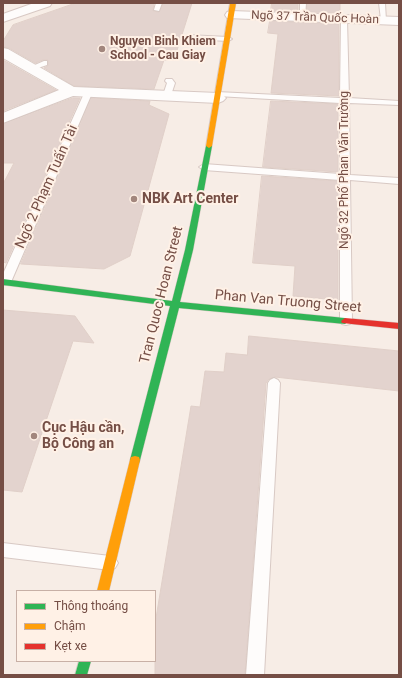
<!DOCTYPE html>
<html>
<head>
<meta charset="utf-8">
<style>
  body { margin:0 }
  #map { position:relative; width:402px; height:678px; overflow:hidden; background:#f7ede6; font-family:Roboto,sans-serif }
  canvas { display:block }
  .frame { position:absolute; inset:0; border:4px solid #754e45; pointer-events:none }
  .legend { position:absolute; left:16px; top:590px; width:140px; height:72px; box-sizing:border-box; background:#fff1e6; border:1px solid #c8b0a6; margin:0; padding:5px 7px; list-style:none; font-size:12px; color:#754e45 }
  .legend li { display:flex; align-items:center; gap:8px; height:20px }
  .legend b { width:20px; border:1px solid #c8b0a6 }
</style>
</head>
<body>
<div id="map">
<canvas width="402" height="678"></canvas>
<div class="frame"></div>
<ul class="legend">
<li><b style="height:5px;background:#30b455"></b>Thông thoáng</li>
<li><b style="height:5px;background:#ff9f0a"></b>Chậm</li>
<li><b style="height:5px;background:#e5322d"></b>Kẹt xe</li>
</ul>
</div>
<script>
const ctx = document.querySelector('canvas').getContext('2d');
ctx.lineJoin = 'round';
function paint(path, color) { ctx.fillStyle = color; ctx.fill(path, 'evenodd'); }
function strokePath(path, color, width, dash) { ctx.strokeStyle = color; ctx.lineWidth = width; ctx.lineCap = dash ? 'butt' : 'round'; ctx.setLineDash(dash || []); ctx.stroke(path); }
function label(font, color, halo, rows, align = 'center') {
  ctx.font = font + ' Roboto,sans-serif'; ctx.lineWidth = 4; ctx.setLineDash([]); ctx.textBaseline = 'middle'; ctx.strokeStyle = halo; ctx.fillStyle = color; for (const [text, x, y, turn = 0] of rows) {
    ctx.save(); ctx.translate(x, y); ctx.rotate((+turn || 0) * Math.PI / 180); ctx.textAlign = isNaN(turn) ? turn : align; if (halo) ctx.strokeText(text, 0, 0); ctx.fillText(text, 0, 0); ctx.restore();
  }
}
const building = new Path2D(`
  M 76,3 L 154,3 L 153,11 L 159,12 L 163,3 L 192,3 L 174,60 L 164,60 L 154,89 L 74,86 L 44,68 L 48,66 L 48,60 L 43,60 L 35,63 L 9,48 L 3,47 L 3,41 L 13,25 Z
  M 272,3 L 298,3 L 298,12 L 271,11 Z
  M 307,3 L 340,3 L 340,13 L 307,12 Z
  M 270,21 L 339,24 L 339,96 L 271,93 L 278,34 L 268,33 Z
  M 3,60 L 56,90 L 3,111 Z
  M 73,98 L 80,98 L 6,263 L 3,262 L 3,184 L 14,163 L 3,163 L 3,124 Z
  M 91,98 L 150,101 L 149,105 L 169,114 L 130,256 L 104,269 L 21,264 Z
  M 271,101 L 338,104 L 338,172 L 263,167 Z
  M 262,176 L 338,181 L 338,300 L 293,296 L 295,266 L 253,263 Z
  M 3,310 L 75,316 L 94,343 L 73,341 L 22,492 L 3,490 Z
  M 249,336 L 399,351 L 399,391 L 275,377 L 269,379 L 266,383 L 245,675 L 155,675 L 155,624 L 191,406 L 200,407 L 205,371 L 224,372 L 226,353 L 247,355 Z`);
const lane = new Path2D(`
  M 156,3 L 162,3 L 159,11 L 154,10 Z
  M 300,3 L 306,3 L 305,18 L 300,17 Z
  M 379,3 L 385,3 L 386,21 L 381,20 Z
  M 344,17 L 347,19 L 349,98 L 399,101 L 399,105 L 349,103 L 350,175 L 399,178 L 399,184 L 350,180 L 352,321 L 350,324 L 346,325 L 342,324 L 340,321 L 340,180 L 204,170 L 199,167 L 204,164 L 340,174 L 340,103 L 217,96 L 213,94 L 217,92 L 340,98 L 341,19 Z
  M 187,35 L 228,37 L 232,39 L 228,41 L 190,39 L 187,39 Z
  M 44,61 L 47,61 L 47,65 L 32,70 L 28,68 Z
  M 166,79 L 172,79 L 175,83 L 171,95 L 167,97 L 163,95 L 167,83 L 165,81 Z
  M 86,89 L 89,89 L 93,91 L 11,282 L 9,285 L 3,285 L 3,274 Z
  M 274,378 L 278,380 L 280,383 L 264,675 L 246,675 L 268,383 L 270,380 Z
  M 3,543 L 110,556 L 115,558 L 118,563 L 115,568 L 110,570 L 3,557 Z`);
const street = new Path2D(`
  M 34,3 L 52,3 L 50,6 L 3,22 L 3,14 Z
  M 231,11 L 399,17 L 399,25 L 227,18 L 225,15 L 227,12 Z
  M 3,48 L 8,49 L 74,87 L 218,93 L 223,95 L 226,98 L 223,101 L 218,103 L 73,96 L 3,123 L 3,113 L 59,90 L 3,58 Z`);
const fast = new Path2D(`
  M 209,144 L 212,146 L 193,250 L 180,302 L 345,318 L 349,321 L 345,324 L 179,308 L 140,460 L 139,463 L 135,464 L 131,463 L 130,460 L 170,306 L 3,285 L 3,279 L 172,301 L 185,250 L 206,146 Z
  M 79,661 L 91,661 L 87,675 L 75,675 Z`);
const slow = new Path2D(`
  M 230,3 L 236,3 L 212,146 L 209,148 L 206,146 Z
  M 135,456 L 139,457 L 140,460 L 109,591 L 97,591 L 130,460 L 131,457 Z`);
const jam = new Path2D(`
  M 345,318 L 399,323 L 399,329 L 342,323 L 341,321 Z`);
const markers = [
  [102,49,4,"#a2867d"],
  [134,199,4,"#a2867d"],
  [34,436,4,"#a2867d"]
];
const farStreetnames = [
  ["Ngõ 37 Trần Quốc Hoàn",315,18,2],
  ["Ngõ 32 Phố Phan Văn Trường",345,170,-90]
];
const farPoinames = [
  ["Nguyen Binh Khiem",110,42],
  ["School - Cau Giay",110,56]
];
const streetNames = [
  ["Ngõ 2 Phạm Tuấn Tài",47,187,-66],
  ["Tran Quoc Hoan Street",162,295,-76],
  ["Phan Van Truong Street",288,302,5]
];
const poiNames = [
  ["NBK Art Center",142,199],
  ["Cục Hậu cần,",42,428],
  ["Bộ Công an",42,444]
];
paint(building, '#e3d3ce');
strokePath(building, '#e0cfc8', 1);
strokePath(lane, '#d8c9c4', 2);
strokePath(street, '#d8c9c4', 2);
strokePath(fast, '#d7c8c2', 1);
strokePath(slow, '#d7c8c2', 1);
strokePath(jam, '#d7c8c2', 1);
paint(lane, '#fefcfb');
paint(street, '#fefcfb');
paint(fast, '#30b455');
paint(slow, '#ff9f0a');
paint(jam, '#e5322d');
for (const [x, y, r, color] of markers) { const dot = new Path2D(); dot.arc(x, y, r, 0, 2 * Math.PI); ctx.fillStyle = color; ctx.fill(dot); strokePath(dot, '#fff1e6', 1.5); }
label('12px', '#754e45', '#fff1e6', farStreetnames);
label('bold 12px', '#754e45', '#fff1e6', farPoinames, 'left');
label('14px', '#754e45', '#fff1e6', streetNames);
label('bold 14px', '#754e45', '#fff1e6', poiNames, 'left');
</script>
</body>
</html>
